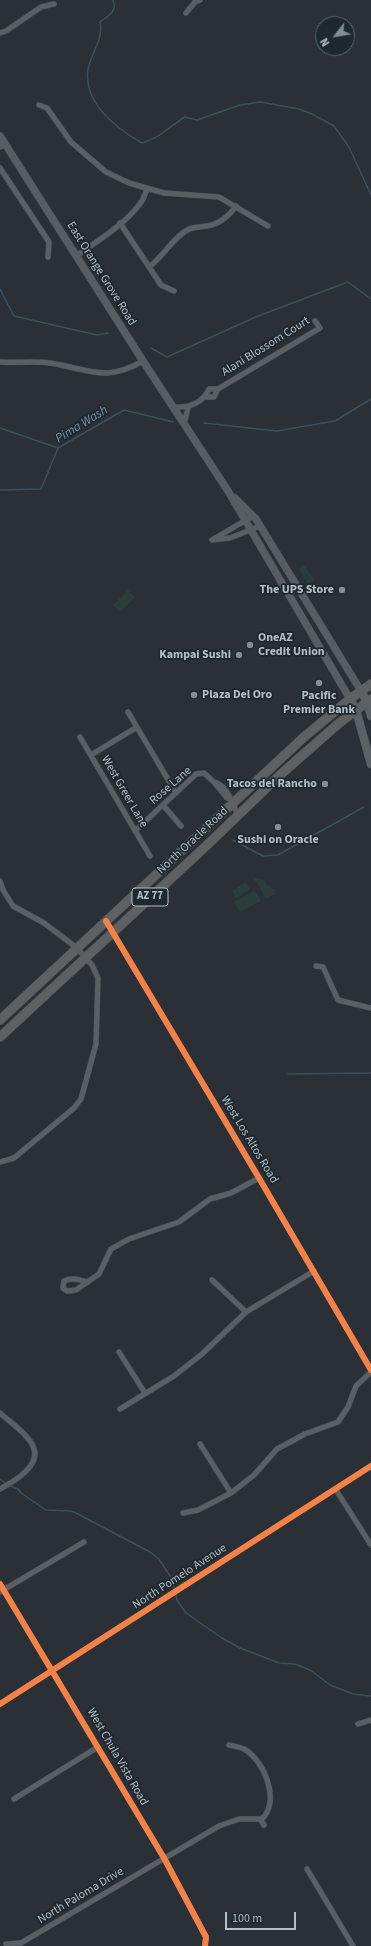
<!DOCTYPE html>
<html>
<head>
<meta charset="utf-8">
<style>
  body { margin:0 }
  #map { position:relative; width:371px; height:1946px; overflow:hidden; background:#2a3036; font-family:"Source Sans 3",sans-serif }
  canvas { display:block }
  .north { position:absolute; left:315px; top:16px; width:40px; height:40px; box-sizing:border-box; background:#1e282f; border:1px solid #5a646b; border-radius:50%; rotate:239deg; font-size:11px; font-weight:700; line-height:16px; text-align:center; color:#b5bec6 }
  .north::after { content:''; display:block; margin:auto; width:14px; height:18px; background:#848c94; clip-path:polygon(50% 0,100% 100%,50% 72%,0 100%) }
  .scale { position:absolute; left:225px; top:1912px; width:71px; height:18px; box-sizing:border-box; border:2px solid #b5bec6; border-top:0; padding-left:5px; font-size:12px; line-height:14px; white-space:nowrap; color:#b5bec6; -webkit-text-stroke:3px #1e282f; paint-order:stroke }
</style>
</head>
<body>
<div id="map">
<canvas width="371" height="1946"></canvas>
<div class="north">N</div>
<div class="scale">100 m</div>
</div>
<script>
const ctx = document.querySelector('canvas').getContext('2d');
ctx.lineJoin = 'round';
function paint(path, color) { ctx.fillStyle = color; ctx.fill(path, 'evenodd'); }
function strokePath(path, color, width, dash) { ctx.strokeStyle = color; ctx.lineWidth = width; ctx.lineCap = dash ? 'butt' : 'round'; ctx.setLineDash(dash || []); ctx.stroke(path); }
function label(font, color, halo, rows, align = 'center') {
  ctx.font = font + ' "Source Sans 3",sans-serif'; ctx.lineWidth = 3.5; ctx.setLineDash([]); ctx.textBaseline = 'middle'; ctx.strokeStyle = halo; ctx.fillStyle = color; for (const [text, x, y, turn = 0] of rows) {
    ctx.save(); ctx.translate(x, y); ctx.rotate((+turn || 0) * Math.PI / 180); ctx.textAlign = isNaN(turn) ? turn : align; if (halo) ctx.strokeText(text, 0, 0); ctx.fillText(text, 0, 0); ctx.restore();
  }
}
const green = new Path2D(`
  M 305,566 L 314,580 L 308,584 L 299,569 Z
  M 128,590 L 135,598 L 120,612 L 113,605 Z
  M 253,878 L 263,879 L 266,884 L 275,890 L 275,894 L 265,899 L 261,889 Z
  M 246,882 L 250,889 L 236,898 L 232,891 Z
  M 255,890 L 261,901 L 240,912 L 234,902 Z`);
const stream = new Path2D(`
  M 113,0 C 118,11 108,16 100,22 C 104,39 91,53 88,69 C 83,103 116,128 142,143 C 160,138 169,127 185,117 L 197,120 L 240,105 L 260,102 L 299,109 L 312,114 L 334,126 L 349,147 L 371,195
  M 0,289 L 14,316 L 97,335 L 108,333
  M 151,348 L 167,357 L 258,316 L 348,282 L 371,299
  M 204,423 L 277,431 L 335,421 L 371,399
  M 0,428 L 58,448
  M 0,490 L 41,489 L 58,448 L 124,410 L 173,422
  M 233,840 L 263,856 L 278,855 L 364,807
  M 288,1074 L 371,1073
  M 0,1479 L 7,1484
  M 10,1486 L 18,1489 L 21,1493 L 46,1510 L 70,1511 L 76,1513 L 150,1552 L 159,1559 L 172,1579 L 177,1600 L 186,1613 L 222,1638 L 240,1648 L 279,1663 L 295,1664 L 310,1670 L 330,1685 L 353,1694 L 371,1696`);
const minor = new Path2D(`
  M 186,13 L 195,2 L 200,0
  M 0,33 L 6,31 L 41,7 L 54,4
  M 39,105 L 47,108 L 71,142 L 106,172 L 129,183 L 164,193 L 219,197 L 268,226
  M 0,147 L 5,144
  M 0,168 L 49,242 L 48,257
  M 120,223 L 161,285 L 174,291
  M 76,256 C 97,241 123,226 139,205 C 143,201 145,194 147,189
  M 149,267 C 164,256 172,238 189,229 C 194,227 201,227 207,226 C 220,224 229,216 236,206
  M 0,362 C 17,363 33,361 50,363 C 89,369 105,383 143,361
  M 205,397 L 214,397 L 218,389 L 320,328 L 315,321
  M 173,407 C 188,408 202,404 209,389 L 218,389
  M 184,424 L 188,408
  M 253,516 L 212,540 L 230,538 L 260,526
  M 128,712 L 176,793
  M 80,737 L 150,856
  M 91,755 L 137,727
  M 229,798 L 227,798 L 214,782 C 228,786 232,803 238,815
  M 163,805 L 181,826
  M 135,831 L 196,774 L 204,773 L 214,782
  M 0,881 L 3,890 L 13,906 L 44,923 L 77,948 L 92,965 L 98,978 L 96,1044 L 81,1099 L 74,1108 L 14,1158 L 0,1162
  M 106,921 L 259,1178 L 371,1370
  M 316,966 L 323,967 L 338,1000 L 371,1008
  M 212,1280 L 246,1312
  M 88,1282 C 79,1280 72,1277 64,1281 L 63,1288 L 67,1291 L 76,1290 L 99,1274 L 111,1249 L 129,1239 L 179,1222 L 210,1199 L 231,1193 L 259,1178
  M 119,1352 L 145,1393
  M 120,1409 L 174,1376 L 202,1354 L 246,1312 L 314,1271
  M 0,1413 C 10,1422 25,1432 32,1444 C 44,1464 15,1481 0,1489
  M 200,1444 L 231,1493
  M 336,1490 L 371,1545
  M 183,1513 L 198,1510 L 231,1493 L 254,1475 L 277,1449 L 305,1434 L 338,1422 L 348,1407 L 356,1386 L 371,1372
  M 0,1584 L 164,1858 L 206,1937 L 205,1946
  M 0,1592 L 84,1542
  M 0,1704 L 371,1466
  M 358,1724 L 371,1720
  M 14,1799 L 98,1747
  M 260,1819 L 264,1825
  M 307,1869 L 353,1946
  M 6,1944 L 21,1943 L 219,1826 L 239,1819 L 262,1819 C 281,1801 264,1760 244,1749 C 240,1747 234,1746 229,1745`);
const secondary = new Path2D(`
  M 0,136 L 143,361 L 228,491 L 350,699
  M 235,498 L 256,519 L 361,691`);
const primary = new Path2D(`
  M 361,691 L 367,702 L 371,716
  M 350,699 L 356,710 L 371,764`);
const trunk = new Path2D(`
  M 0,1020 L 304,737 L 350,699 L 371,684
  M 0,1037 L 205,847 L 280,775 L 338,724 L 371,699`);
const cycleway = new Path2D(`
  M 106,921 L 259,1178 L 371,1370
  M 0,1584 L 164,1858 L 206,1937 L 205,1946
  M 0,1704 L 371,1466`);
const markers = [
  [342,590,4,"#848c94"],
  [250,645,4,"#848c94"],
  [239,655,4,"#848c94"],
  [319,683,4,"#848c94"],
  [194,695,4,"#848c94"],
  [325,784,4,"#848c94"],
  [278,827,4,"#848c94"]
];
const shields = [
  [150,897,36]
];
const shieldNames = [
  ["AZ 77",150,897]
];
const streetNames = [
  ["East Orange Grove Road",101,274,58],
  ["Alani Blossom Court",266,347,-32],
  ["Rose Lane",171,786,-41],
  ["West Greer Lane",124,792,60],
  ["North Oracle Road",193,841,-43],
  ["West Los Altos Road",249,1140,59],
  ["North Pomelo Avenue",180,1577,-33],
  ["West Chula Vista Road",117,1757,60],
  ["North Paloma Drive",81,1896,-31]
];
const poiNames = [
  ["The UPS Store",334,590],
  ["OneAZ",258,638,"left"],
  ["Credit Union",258,652,"left"],
  ["Kampai Sushi",231,655],
  ["Plaza Del Oro",202,695,"left"],
  ["Pacific",319,696,"center"],
  ["Premier Bank",319,710,"center"],
  ["Tacos del Rancho",317,784],
  ["Sushi on Oracle",278,840,"center"]
];
const waterNames = [
  ["Pima Wash",82,425,-32]
];
paint(green, '#2b3d3b');
strokePath(stream, '#3b4f5d', 1.5);
strokePath(minor, '#484c50', 6);
strokePath(secondary, '#484c50', 8);
strokePath(primary, '#484d52', 9);
strokePath(trunk, '#474c51', 10);
strokePath(minor, '#5a5f63', 5);
strokePath(secondary, '#585d62', 7);
strokePath(primary, '#5c6165', 8);
strokePath(trunk, '#5e6164', 9);
strokePath(cycleway, '#f48246', 6);
for (const [x, y, r, color] of markers) { const dot = new Path2D(); dot.arc(x, y, r, 0, 2 * Math.PI); ctx.fillStyle = color; ctx.fill(dot); strokePath(dot, '#1e282f', 1.5); }
for (const [x, y, w] of shields) { const box = new Path2D(); box.roundRect(x - w / 2, y - 9, w, 18, 3); ctx.fillStyle = '#1e282f'; ctx.fill(box); strokePath(box, '#b5bec6', 1); }
label('bold 11px', '#b5bec6', null, shieldNames);
label('12px', '#b5bec6', '#1e282f', streetNames);
label('bold 12px', '#b5bec6', '#1e282f', poiNames, 'right');
label('italic 13px', '#7994a6', '#1e282f', waterNames);
</script>
</body>
</html>
